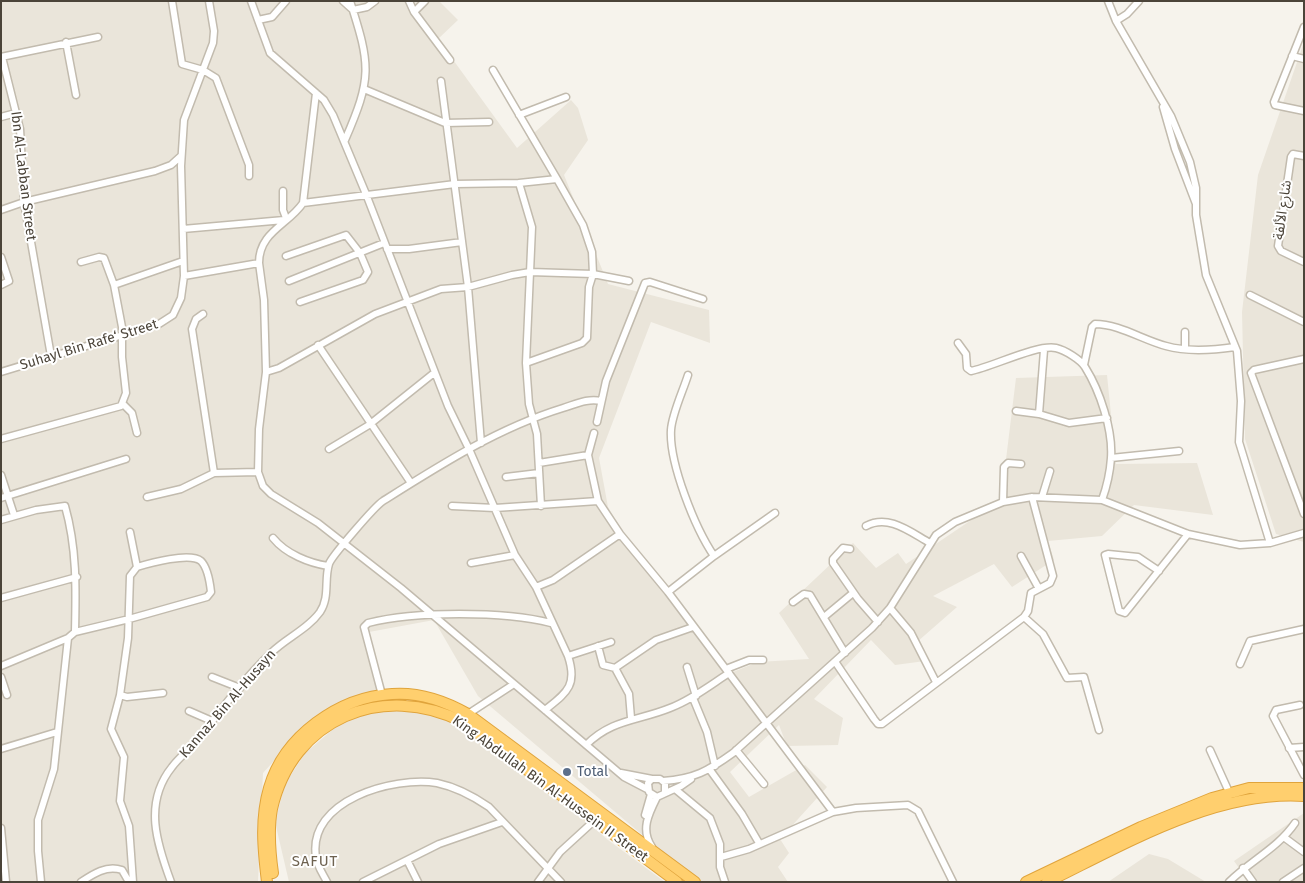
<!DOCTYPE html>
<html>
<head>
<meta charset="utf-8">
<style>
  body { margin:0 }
  #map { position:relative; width:1305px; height:883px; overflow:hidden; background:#f6f3ec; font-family:"Fira Sans",sans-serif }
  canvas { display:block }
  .frame { position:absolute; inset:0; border:2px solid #4b4439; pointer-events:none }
</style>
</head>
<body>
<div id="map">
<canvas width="1305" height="883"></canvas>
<div class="frame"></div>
</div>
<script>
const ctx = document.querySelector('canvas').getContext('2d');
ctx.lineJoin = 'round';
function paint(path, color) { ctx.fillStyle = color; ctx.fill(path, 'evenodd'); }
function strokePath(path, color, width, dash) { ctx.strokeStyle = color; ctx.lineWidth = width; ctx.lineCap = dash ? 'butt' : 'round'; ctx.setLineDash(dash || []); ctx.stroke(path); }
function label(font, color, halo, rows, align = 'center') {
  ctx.font = font + ' "Fira Sans","Noto Sans Arabic",sans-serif'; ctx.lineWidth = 4; ctx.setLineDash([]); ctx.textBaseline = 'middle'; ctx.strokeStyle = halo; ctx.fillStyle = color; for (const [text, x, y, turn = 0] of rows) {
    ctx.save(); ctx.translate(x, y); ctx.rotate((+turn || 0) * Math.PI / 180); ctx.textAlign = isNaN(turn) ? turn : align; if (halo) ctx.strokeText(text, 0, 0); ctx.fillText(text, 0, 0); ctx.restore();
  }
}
const residential = new Path2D(`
  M 1,1 L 439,1 L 458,20 L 438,39 L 517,148 L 571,100 L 578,108 L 588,140 L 564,175 L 608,284 L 709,310 L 710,343 L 651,322 L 599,458 L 608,507 L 634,551 L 733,672 L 758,662 L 809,659 L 779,613 L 853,543 L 876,568 L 898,553 L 906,564 L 1001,500 L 1016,378 L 1107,375 L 1116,464 L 1197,463 L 1213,515 L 1134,505 L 1102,536 L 1048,541 L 1054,560 L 1012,587 L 994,564 L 933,596 L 957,607 L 917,642 L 925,661 L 895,665 L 871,640 L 814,699 L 843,718 L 838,745 L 787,746 L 779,725 L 730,772 L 749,797 L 805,765 L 827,787 L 780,839 L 789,853 L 778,867 L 788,882 L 698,882 L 478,696 L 434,620 L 369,632 L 389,706 L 309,722 L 263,773 L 258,882 L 1,882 Z
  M 1304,42 L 1304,542 L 1276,534 L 1245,439 L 1242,312 L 1258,175 Z
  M 400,707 L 457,722 L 526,769 L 608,840 L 665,882 L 289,882 L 275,822 L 285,784 L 305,753 L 350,715 Z
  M 1304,813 L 1304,882 L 1249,882 L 1234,861 Z
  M 1149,854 L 1168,859 L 1206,882 L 1108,882 Z`);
const minor = new Path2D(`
  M 172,1 L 182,64 L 203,70 L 216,78 L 249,165 L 249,176
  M 251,1 L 270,53 L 324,100 L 333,115 L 366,194 L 448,406 L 469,449 L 515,555 L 536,587 L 568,656 C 578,686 566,693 545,710
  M 343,1 L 353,10 L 367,7 L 375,1
  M 409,1 L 414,12 L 450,60
  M 1108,1 L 1116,21 L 1171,116 L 1190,162 L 1196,188 L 1196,215 L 1206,275 L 1237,351 L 1241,401 L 1239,442 L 1270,543
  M 414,12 L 425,1
  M 258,20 L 272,17 L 286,1
  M 1116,21 L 1127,14 L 1139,1
  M 1304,27 L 1274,102 L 1275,105 L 1304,111
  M 66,42 L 76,95
  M 1292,56 L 1304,59
  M 1,57 L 98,37
  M 2,57 L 20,129 L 24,202 L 51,356
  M 493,70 L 557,179
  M 441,81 L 468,287 L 481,443
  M 364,89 L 445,123 L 489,122
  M 1163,107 L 1175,149 L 1196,204
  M 519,115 L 566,97
  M 1,117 L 16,113
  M 345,140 C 372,78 371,66 350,1
  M 1304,156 L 1293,154 L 1291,157 L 1278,246 L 1281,251 L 1304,262
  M 519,183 L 557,179 L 583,225 L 592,252 L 593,274 L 589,287 L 587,338 L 582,343 L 526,363
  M 283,191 L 283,210 L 286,218
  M 303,203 L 455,184 L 519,183 L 532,227 L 526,363 L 529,404 L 537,434 L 541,506
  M 1,210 L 24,202 L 155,171 L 171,165 L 181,156
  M 183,229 L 284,220
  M 387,249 L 409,249 L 462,242
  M 286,256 L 346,235 L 360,253 L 368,272 L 363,280 L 300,302
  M 1,257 L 9,281 L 1,285
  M 81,262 L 99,257 L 104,258 L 114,285
  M 259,263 L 264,300 L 266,372 L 259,429 L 258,472 L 263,486 L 271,494 L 318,523 L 401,588 L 624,777 L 647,789
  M 184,276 L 259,263 C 259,232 288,225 303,203 L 316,93
  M 289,281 L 384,243
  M 1250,295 L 1304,322
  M 203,314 L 196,319 L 192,329 L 214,473
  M 1185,332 L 1185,348
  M 958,343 L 966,354 L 967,368 L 971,371 C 992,367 1037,344 1056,348 C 1065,350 1081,360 1085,367 C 1100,391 1113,430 1111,458 C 1110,473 1107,486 1102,500
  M 318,345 L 411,483
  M 1304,359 L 1254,370 L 1251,373 L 1304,514
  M 1084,365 L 1092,327 L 1095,324 C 1119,324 1143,340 1166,346 C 1187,352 1214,350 1235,347
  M 1,372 L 159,324 L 173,315 L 181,298 L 184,276 L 181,166 L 184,120 L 213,43 L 214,31 L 209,1
  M 266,372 L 279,368 L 375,314 L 441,289 L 468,287 L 512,275 L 530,272 L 593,274 L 629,281
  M 688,375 C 683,391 672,414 671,430 C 669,463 695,528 714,556
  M 123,404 L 132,413 L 137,433
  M 1016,411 L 1039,414 L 1069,423 L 1107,418
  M 1039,414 L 1044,350
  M 597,422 L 606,381 L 645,283 L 650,282 L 703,299
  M 594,433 L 588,455 L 598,501 L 620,534 L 668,592 L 833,812
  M 1,439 L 121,406 L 126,393 L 122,357 L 122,327 L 114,285 L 183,261
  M 329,449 L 369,425 L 434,373
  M 1111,458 L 1179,451
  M 539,463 L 588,455
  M 1,475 L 14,515
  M 506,477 L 539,473
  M 147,497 L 181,489 L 214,473 L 258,472
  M 1032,497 L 1053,576 L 1050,583 L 1031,593 L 1028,611 L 1024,617 L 1043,634 L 1067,678 L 1084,677 L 1099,730
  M 1042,497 L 1050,471
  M 1,498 L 126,459
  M 1003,502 L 1004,467 L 1008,463 L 1021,464
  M 452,506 L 495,508 L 598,501
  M 1,520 L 36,510 L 65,506 C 77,548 76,589 75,632
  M 866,526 C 889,514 910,532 930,543
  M 130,532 L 137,567
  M 273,538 C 286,554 309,563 328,566
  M 850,549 L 843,548 L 833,559 L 833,563 L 858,599 L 878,622
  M 1021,556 L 1038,587
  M 471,563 L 515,555
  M 1159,571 L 1138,557 L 1108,554 L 1105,555 L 1119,611 L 1125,613 L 1188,534
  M 536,587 L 553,580 L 620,534
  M 668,592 L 714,556 L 775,513
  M 1,598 L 77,577
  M 793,602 L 804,594 L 810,595 L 845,653
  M 890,608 L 911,633 L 936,682
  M 824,617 L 853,593
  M 598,646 L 603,665 L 615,668 L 656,640 L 693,627
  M 568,656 L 611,642
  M 836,663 L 874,719 L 878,724 L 882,724 L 1024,617
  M 1240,664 L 1250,641 L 1304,629
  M 1,666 L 68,638 L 75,632 L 129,619 L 207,597 L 211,592 C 210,583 207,567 201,561 C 190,552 150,563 137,567 L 130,576 L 128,638 L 120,695 L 127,697 L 163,693
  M 687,667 L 696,696
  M 615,668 L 629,694 L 631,718
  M 726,669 L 749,660 L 763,660
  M 1,677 L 7,695
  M 212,677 L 240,688
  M 120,695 L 111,729 L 124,757 L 120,801 L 129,826 L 133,882
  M 382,695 L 364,627 L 368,623 C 415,611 504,611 551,623
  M 693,698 L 707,732 L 715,766
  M 1300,705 L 1276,710 L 1273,716 L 1304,775
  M 189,711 L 212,721
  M 468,714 L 514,684
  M 586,745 C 612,719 638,721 670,708 C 691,700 709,686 729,673
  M 1289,748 L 1304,747
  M 1,749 L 57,732
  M 736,750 L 764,784
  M 1210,750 L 1229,792
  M 710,770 L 742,814 L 759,843
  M 621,773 L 652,779
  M 663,781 C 694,779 708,771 733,753 L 872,628 L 890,608 L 936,535 L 955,522 L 1003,502 L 1032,497 L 1102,500 L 1188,534 L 1240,545 L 1270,543 L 1304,533
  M 675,789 L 710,818 L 720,844 L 720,867 L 725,882
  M 665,791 L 665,783 L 660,779 L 652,779 L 648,783 L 649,792 L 657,797 L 681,786 L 691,779
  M 645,815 L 651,794
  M 1,828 L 6,882
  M 1285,838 L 1304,852
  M 652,847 C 640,830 649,813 657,797
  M 721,857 L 749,849 L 833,812 L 856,808 L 908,805 L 918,811 L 953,882
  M 407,860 L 418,882
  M 1243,868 L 1253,882
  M 41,882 L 38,851 L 38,820 L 54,769 L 68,638
  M 81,882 C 93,874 106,865 122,870 L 129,882
  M 171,882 C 157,844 143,803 172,767 C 180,756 192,748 200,737 C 222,708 245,678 271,653 C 286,638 308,629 320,612 C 330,597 324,580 329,564 C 331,557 375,506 383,501 C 440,465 498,428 563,408 C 576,404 588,398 601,401
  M 327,882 C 323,874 317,866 316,857 C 307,800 394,776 437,783 C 456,787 473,796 489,807 L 561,882
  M 363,882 L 439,844 L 502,822
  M 538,882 L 560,852 L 595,820
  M 1229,882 C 1250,861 1278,848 1295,823
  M 1283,882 L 1304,868`);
const highway = new Path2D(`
  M 273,873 C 270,852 268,830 272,809 C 292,719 383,681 463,722 L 677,882
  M 267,882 C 263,849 260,819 269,788 C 284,736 339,697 392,694 C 418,692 445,701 468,714 L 695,882
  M 1026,882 L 1141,827 L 1212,798 L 1249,788 L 1304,788
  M 1047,882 C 1125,844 1216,790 1304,796`);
const markers = [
  [567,772,5,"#5c6f8a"]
];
const streetNames = [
  ["Ibn Al-Labban Street",23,176,83],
  ["شارع الألفة",1283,210,-82],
  ["Suhayl Bin Rafe‘ Street",89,345,-17],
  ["Kannaz Bin Al-Husayn",228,704,-49],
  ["King Abdullah Bin Al-Hussein II Street",550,789,36]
];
const serviceNames = [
  ["Total",577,772]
];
const neighbourhoodNames = [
  ["SAFUT",315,862]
];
paint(residential, '#eae5da');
strokePath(minor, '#c2bbae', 9);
strokePath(highway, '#e0a43c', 12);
strokePath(minor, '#fff', 6);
strokePath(highway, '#ffcf6e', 10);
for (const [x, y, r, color] of markers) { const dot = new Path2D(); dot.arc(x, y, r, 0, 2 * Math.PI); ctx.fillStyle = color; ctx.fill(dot); strokePath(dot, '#fff', 2); }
label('14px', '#4b4439', '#fff', streetNames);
label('14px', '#4e5e75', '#fff', serviceNames, 'left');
ctx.letterSpacing = '1px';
label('15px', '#6e6250', '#fff', neighbourhoodNames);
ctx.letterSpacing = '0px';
</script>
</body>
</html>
